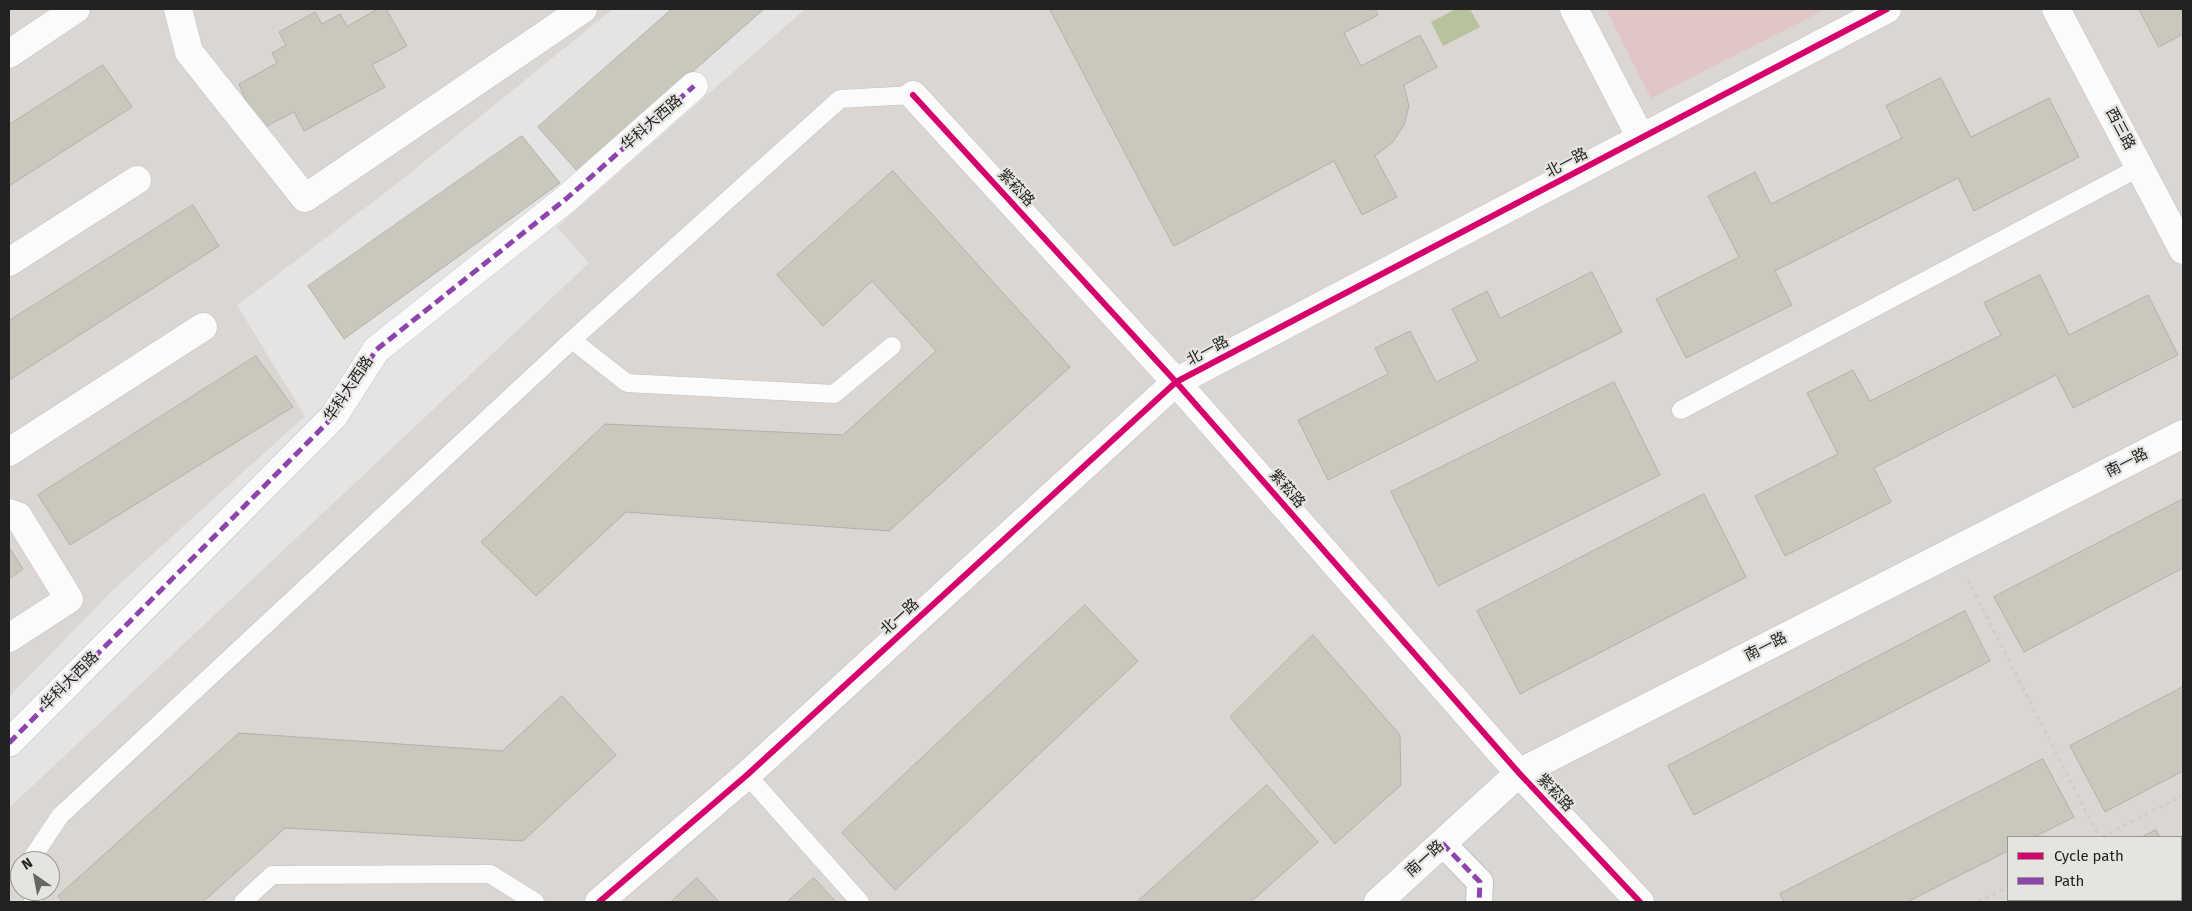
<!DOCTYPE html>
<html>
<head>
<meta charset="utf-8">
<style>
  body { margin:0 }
  #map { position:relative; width:2192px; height:911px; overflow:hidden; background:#e5e4e2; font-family:"Fira Sans",sans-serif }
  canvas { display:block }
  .frame { position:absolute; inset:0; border:10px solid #232221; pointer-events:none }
  .legend { position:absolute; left:2007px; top:836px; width:175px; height:65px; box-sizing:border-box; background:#e6e4e1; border:1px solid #989694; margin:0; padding:6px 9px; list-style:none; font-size:15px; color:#232221 }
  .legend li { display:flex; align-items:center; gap:10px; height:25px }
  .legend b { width:25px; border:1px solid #989694 }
  .north { position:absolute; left:10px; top:851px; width:50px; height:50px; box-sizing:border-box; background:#e6e4e1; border:1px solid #989694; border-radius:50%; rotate:327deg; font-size:14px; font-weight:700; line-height:20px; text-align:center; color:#232221 }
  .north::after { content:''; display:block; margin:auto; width:18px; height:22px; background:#676665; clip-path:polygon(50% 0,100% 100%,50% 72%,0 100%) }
</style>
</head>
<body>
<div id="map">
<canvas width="2192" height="911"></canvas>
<div class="frame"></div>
<ul class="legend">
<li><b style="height:6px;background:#d6006c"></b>Cycle path</li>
<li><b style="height:6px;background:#8e44ad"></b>Path</li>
</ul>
<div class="north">N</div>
</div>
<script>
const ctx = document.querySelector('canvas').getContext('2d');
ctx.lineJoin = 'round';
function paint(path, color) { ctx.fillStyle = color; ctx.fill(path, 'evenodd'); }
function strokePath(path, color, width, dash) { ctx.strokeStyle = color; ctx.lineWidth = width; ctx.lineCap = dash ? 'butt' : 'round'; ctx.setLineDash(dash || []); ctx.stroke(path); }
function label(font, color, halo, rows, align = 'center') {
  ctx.font = font + ' "Fira Sans","Noto Sans SC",sans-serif'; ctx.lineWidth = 4.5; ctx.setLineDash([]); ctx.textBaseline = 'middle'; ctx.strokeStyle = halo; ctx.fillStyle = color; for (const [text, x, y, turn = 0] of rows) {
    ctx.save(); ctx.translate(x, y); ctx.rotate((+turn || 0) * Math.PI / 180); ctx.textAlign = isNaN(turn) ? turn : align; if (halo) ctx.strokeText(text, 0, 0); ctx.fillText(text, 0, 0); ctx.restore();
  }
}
const built = new Path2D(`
  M 9,9 L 613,9 L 394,186 L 237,305 L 305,416 L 112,591 L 9,697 Z
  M 805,9 L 2183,9 L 2183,902 L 9,902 L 9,808 L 589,263 L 557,227 ZM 2008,837 L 2181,837 L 2181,900 L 2008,900 ZM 20,861 L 50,861 L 50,891 L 20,891 Z`);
const green = new Path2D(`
  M 1606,9 L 1826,9 L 1651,98 Z`);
const water = new Path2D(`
  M 1456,9 L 1470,9 L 1480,27 L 1443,46 L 1431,22 Z`);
const building = new Path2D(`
  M 378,9 L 386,9 L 407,46 L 372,65 L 385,87 L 304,131 L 294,112 L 263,128 L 249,108 L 239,84 L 277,63 L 272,53 L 286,45 L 279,32 L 315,12 L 322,24 L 340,14 L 347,26 Z
  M 672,9 L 764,9 L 578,172 L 538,127 Z
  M 1050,9 L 1375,9 L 1378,15 L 1344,33 L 1361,66 L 1420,35 L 1437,67 L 1404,85 L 1409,106 L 1404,125 L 1393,142 L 1375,156 L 1397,197 L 1362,215 L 1334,161 L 1174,246 Z
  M 2139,9 L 2183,9 L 2183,34 L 2159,47 Z
  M 103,65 L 132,107 L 9,186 L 9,125 Z
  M 1941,78 L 1971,137 L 2049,98 L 2079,157 L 1974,211 L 1958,178 L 1775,271 L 1792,305 L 1686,358 L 1656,299 L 1739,257 L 1708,196 L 1755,172 L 1771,204 L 1902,138 L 1886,106 Z
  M 522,136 L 560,183 L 344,339 L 308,286 Z
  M 893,171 L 1070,367 L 889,531 L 626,512 L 536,596 L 481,542 L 605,424 L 843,435 L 936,351 L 872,281 L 823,326 L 777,275 Z
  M 193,205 L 219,246 L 9,380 L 9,321 Z
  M 1592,272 L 1622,332 L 1328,480 L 1298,420 L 1388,374 L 1375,348 L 1410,331 L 1436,382 L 1478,361 L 1452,309 L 1487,291 L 1500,318 Z
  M 2040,275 L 2069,335 L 2148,295 L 2178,355 L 2073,408 L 2056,375 L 1874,468 L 1891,502 L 1785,556 L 1755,496 L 1838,454 L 1807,393 L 1853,370 L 1870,401 L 2001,335 L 1984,303 Z
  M 256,356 L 293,407 L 70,545 L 38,495 Z
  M 1614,382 L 1660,475 L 1438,586 L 1391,492 Z
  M 1704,494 L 1746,577 L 1520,694 L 1477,611 Z
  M 2183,499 L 2183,568 L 2024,652 L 1994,597 Z
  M 9,547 L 23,569 L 9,579 Z
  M 1085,605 L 1138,661 L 895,890 L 842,833 Z
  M 1965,611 L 1990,661 L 1694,815 L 1668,766 Z
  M 1313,635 L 1400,735 L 1401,785 L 1335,844 L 1230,717 Z
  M 2183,687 L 2183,771 L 2105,812 L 2070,746 Z
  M 562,696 L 616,755 L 523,841 L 285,828 L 203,902 L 63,902 L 58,896 L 239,733 L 502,751 Z
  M 2043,759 L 2074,817 L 2034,837 L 2008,837 L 2008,851 L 1907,902 L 1784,902 L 1780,894 Z
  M 1267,785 L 1318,842 L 1251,902 L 1137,902 Z
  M 2156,830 L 2160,837 L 2142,837 Z
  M 2183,859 L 2183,902 L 2152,902 L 2151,900 L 2181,900 L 2181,860 Z
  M 697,878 L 719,902 L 671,902 Z
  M 814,878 L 836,902 L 787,902 Z
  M 2068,900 L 2117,900 L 2118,902 L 2070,902 Z`);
const path = new Path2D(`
  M 1968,580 L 2099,837
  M 2102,837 L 2183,795
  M 2131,900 L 2133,902
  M 1978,902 L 2008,887`);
const service = new Path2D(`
  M 572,340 L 627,383 L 834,394 L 892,346
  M 1681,410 L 2140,167
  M 747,775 L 860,902
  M 30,861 L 60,816 L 572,340 L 840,99 L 913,95
  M 32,891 L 33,902
  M 243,902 L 272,875 L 490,874 L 535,902`);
const pedestrian = new Path2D(`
  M 1442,843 L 1480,882 L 1479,902`);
const minor = new Path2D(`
  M 178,9 L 189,52 L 305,198 L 583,9
  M 1574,9 L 1641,138
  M 2056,9 L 2183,250
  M 9,54 L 76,9
  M 913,95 L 1176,382 L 1519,773 L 1640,902
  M 9,262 L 137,180
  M 9,452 L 203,327
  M 9,513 L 18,516 L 69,599 L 9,638
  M 9,743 L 334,416 L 376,350 L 566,199 L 694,86
  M 599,902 L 747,775 L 1176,382 L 1887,9
  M 1378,902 L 1519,773 L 2183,434`);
const quiet = new Path2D(`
  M 9,743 L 334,416 L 376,350 L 566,199 L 694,86
  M 1442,843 L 1480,882 L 1479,902`);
const cycleway = new Path2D(`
  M 913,95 L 1176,382 L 1519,773 L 1640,902
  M 599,902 L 747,775 L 1176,382 L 1887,9`);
const streetNames = [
  ["华科大西路",652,123,-41],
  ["西三路",2120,129,62],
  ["北一路",1567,163,-28],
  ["紫菘路",1016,188,47],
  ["北一路",1208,351,-28],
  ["华科大西路",349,389,-56],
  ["南一路",2127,463,-27],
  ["紫菘路",1287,489,49],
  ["北一路",900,617,-42],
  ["南一路",1766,647,-27],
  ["华科大西路",70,681,-45],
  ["紫菘路",1555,793,47],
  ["南一路",1425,859,-42]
];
paint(built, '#dbd6d2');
paint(green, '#e0c6c5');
paint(water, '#b6c39e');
paint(building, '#cac7bc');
strokePath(building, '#b1b1af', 1);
strokePath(service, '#c1c1bf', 19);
strokePath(pedestrian, '#c1c1bf', 28);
strokePath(minor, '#c1c1bf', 29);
strokePath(path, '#cecece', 3, [4, 4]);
strokePath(service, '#fbfbfb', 18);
strokePath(pedestrian, '#fbfbfb', 26);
strokePath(minor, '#fbfbfb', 28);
strokePath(quiet, '#8e44ad', 5, [10, 5]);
strokePath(cycleway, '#d6006c', 6);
label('15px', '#232221', '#e6e4e1', streetNames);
</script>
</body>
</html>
